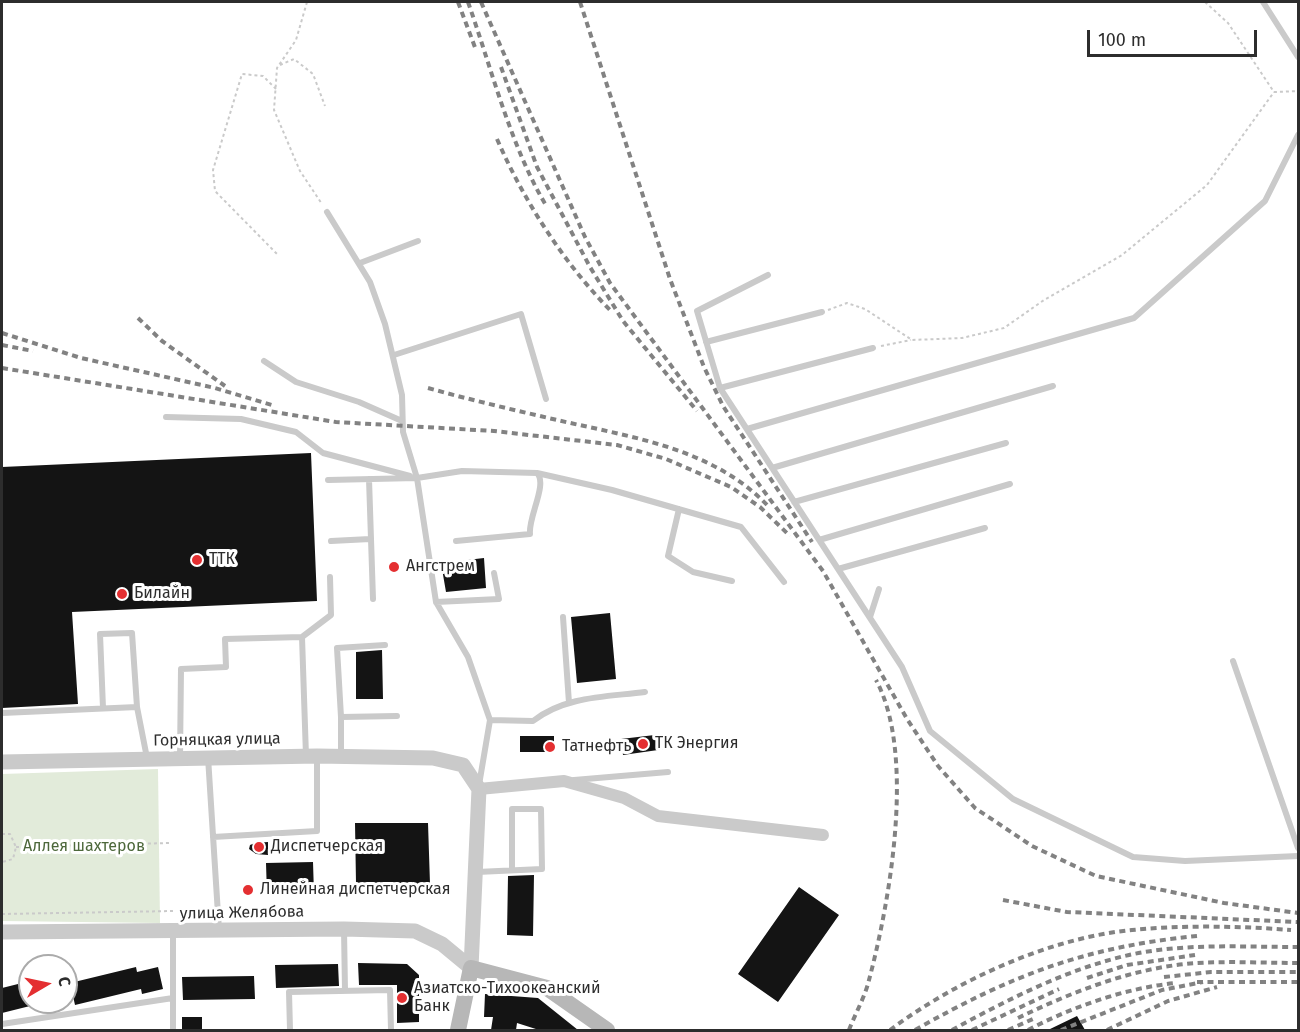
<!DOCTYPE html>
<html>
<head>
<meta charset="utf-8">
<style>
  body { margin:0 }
  #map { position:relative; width:1300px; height:1032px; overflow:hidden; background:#fff; font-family:"Fira Sans",sans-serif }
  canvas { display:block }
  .frame { position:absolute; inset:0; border:3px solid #2d2d2d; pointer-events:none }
  .north { position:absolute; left:18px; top:954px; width:60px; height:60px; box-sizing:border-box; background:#fff; border:2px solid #ababab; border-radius:50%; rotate:81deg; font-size:16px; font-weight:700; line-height:24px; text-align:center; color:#2d2d2d }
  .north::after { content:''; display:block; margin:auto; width:21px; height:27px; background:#e42f31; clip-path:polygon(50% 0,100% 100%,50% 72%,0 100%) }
  .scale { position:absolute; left:1087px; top:30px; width:170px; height:27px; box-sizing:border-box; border:3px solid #2d2d2d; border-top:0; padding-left:8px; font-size:18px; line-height:21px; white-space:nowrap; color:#2d2d2d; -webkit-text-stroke:4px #fff; paint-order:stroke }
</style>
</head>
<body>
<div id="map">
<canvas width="1300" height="1032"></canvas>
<div class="frame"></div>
<div class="north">С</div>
<div class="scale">100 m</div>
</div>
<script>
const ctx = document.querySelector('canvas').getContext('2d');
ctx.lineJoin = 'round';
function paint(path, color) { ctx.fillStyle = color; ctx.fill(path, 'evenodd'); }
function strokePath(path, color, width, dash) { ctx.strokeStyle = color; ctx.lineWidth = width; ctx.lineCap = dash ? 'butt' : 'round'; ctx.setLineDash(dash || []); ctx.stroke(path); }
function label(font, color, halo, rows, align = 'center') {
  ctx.font = font + ' "Fira Sans",sans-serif'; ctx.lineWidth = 6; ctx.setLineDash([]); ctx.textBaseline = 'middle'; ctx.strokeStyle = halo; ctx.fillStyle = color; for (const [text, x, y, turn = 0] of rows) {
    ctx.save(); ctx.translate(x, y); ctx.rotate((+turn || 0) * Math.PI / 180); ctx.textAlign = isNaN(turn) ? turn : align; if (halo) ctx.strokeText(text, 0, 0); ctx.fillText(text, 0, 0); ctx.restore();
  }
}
const green = new Path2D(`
  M 158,769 L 160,923 L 2,921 L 2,774 Z`);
const building = new Path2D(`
  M 311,453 L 317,601 L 72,612 L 78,704 L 2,708 L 2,467 Z
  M 484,558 L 486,588 L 446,592 L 441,563 Z
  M 610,613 L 616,679 L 577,683 L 571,617 Z
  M 382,650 L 383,699 L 356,699 L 356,652 Z
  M 663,734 L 665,749 L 623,755 L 621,739 Z
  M 520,736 L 554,736 L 554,752 L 520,752 Z
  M 355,823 L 428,823 L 430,884 L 356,883 Z
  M 268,842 L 268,855 L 256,854 L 249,849 L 250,845 L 255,843 Z
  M 313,862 L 314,894 L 267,895 L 266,863 Z
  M 534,875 L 533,936 L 507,935 L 508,876 Z
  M 799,887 L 839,915 L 778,1002 L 738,974 Z
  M 358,963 L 407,964 L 419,975 L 419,1022 L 397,1023 L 397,985 L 359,985 Z
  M 338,964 L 339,986 L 276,988 L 275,965 Z
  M 136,967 L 137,972 L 158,967 L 163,989 L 142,994 L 141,989 L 75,1005 L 73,996 L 66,997 L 66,984 Z
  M 254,976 L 255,999 L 183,1000 L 182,977 Z
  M 30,981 L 30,1006 L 2,1013 L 2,988 Z
  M 485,994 L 538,998 L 578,1030 L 539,1030 L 517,1023 L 516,1030 L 491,1030 L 493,1017 L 484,1017 Z
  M 1077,1016 L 1085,1030 L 1048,1030 Z
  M 182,1017 L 202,1017 L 202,1030 L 182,1030 Z`);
const path = new Path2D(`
  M 307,2 L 296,40 L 277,68 L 274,110 L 300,171 L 322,204
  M 1205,2 L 1228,23 L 1274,92 L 1298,91
  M 280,65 L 294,59 L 313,74 L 325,106
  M 276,89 L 263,76 L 242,74 L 213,170 L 215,191 L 278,255
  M 828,310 L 847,303 L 865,309 L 912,340 L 962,338 L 1004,328 L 1044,300 L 1122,255 L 1207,185 L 1274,92
  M 881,346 L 911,340
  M 2,834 L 10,834 L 16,847 L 13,859 L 2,862
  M 16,847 L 170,843
  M 2,914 L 174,911`);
const service = new Path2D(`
  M 1263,2 L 1298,57
  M 327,212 L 370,282 L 385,324 L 402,395 L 403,432 L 417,478 L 436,602 L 468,657 L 490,720
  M 360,263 L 418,241
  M 768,275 L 697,311 L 720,388 L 902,667 L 930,731 L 1013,799 L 1133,857 L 1185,861 L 1298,856
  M 706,342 L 822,312
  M 394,355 L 521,314 L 546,399
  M 264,361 L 296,382 L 359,402 L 402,421
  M 720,388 L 873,348
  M 166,417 L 241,419 L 296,432 L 323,453 L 410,476
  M 747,429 L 1134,318 L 1265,201 L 1298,135
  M 772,468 L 1053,386
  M 537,473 L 612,490 L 741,527 L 784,582
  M 369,479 L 373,599
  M 328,480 L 417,478 L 462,471 L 537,473 C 548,484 528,517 530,534 L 456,541
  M 794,502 L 1006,443
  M 679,509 L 668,556 L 693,572 L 732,581
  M 819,540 L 1010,484
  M 331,541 L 370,539
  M 838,569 L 985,528
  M 436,602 L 499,599 L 494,573
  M 563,617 L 569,703
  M 870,617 L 879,589
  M 302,637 L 306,756
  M 1233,661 L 1298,848
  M 103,708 L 100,634 L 132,633 L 137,707
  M 2,713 L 137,707 L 147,758
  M 341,717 L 337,648 L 385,645
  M 341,756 L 341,717 L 397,716
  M 208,757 L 219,930
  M 180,758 L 181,669 L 226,667 L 225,639 L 302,637 L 331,615 L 330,577
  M 574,780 L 668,772
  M 479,785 L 490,720 L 533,721 C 565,696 606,697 645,692
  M 213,837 L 317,831 L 317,757
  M 477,872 L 542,869 L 541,809 L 512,809 L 512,870
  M 344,929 L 345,991
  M 173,933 L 173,1030
  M 2,1024 L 173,998
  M 290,1030 L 289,992 L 390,990 L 391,1030`);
const minor = new Path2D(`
  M 479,789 L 564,781 L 624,798 L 658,816 L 823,835`);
const tertiary = new Path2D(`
  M 2,762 L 317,756 L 433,758 L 463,765 L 479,789 L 471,968
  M 2,932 L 344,929 L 415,931 L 442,944 L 471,968`);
const secondary = new Path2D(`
  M 458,1030 L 471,968 L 547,988 L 607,1030`);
const rail = new Path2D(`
  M 458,2 L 476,50
  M 468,2 C 491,67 511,148 547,207
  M 481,2 L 585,237 L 610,283 L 823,571 L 907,719 L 938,766 L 975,808 L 1032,846 L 1096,876 L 1224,903 L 1298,913
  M 580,2 L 670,279 L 704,367 L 723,406 L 812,542
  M 501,67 L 537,167 L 590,267 L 623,321 L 697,411
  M 497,139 C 524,201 563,262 610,310
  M 138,318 L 162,341 L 225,386
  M 2,333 L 81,358 L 215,388 L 272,405
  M 2,345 L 33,351
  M 2,368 L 336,422 L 494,431 L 617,445 L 666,459 L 731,487 L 760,507 L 790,536
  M 428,388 C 471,400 514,410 557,420 C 631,437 712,448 767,505
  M 1003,900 L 1067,912 L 1298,922
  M 1164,977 L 1211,972 L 1298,972
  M 1087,978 L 1127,965 L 1195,955
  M 1197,982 L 1298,982
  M 1018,1018 C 1074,991 1135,967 1197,963 C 1231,961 1265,963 1298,963
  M 849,1030 C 855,1014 865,997 869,980 C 890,901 916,754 876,680
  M 890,1030 C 956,981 1048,938 1132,930 C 1184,925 1239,926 1291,930
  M 915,1030 C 1012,975 1085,947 1197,936
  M 952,1030 C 1007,1000 1067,969 1129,955 C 1184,943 1242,947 1298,947
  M 972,1030 L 1059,989
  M 1008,1030 L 1033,1019
  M 1028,1030 C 1072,1007 1125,988 1176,983
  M 1061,1030 L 1162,990 L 1203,982
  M 1107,1030 L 1168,1001 L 1217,987`);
const markers = [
  [197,560,6,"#e42f31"],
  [394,567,6,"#e42f31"],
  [122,594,6,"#e42f31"],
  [643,744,6,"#e42f31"],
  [550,747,6,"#e42f31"],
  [259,847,6,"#e42f31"],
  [248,890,6,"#e42f31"],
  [402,998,6,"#e42f31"]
];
const poiNames = [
  ["ТТК",209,560],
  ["Ангстрем",406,567],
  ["Билайн",134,594],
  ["ТК Энергия",655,744],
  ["Татнефть",562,747],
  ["Диспетчерская",271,847],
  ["Линейная диспетчерская",260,890],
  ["Азиатско-Тихоокеанский",414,989],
  ["Банк",414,1007]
];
const streetNames = [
  ["Горняцкая улица",217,740,-1],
  ["улица Желябова",242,913,-1]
];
const parkNames = [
  ["Аллея шахтеров",84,847]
];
paint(green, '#e2ebda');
paint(building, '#141414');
strokePath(path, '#cacaca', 2, [3, 3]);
strokePath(service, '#cacaca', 6);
strokePath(minor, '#cacaca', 12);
strokePath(tertiary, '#cacaca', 15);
strokePath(secondary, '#b7b7b7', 16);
strokePath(rail, '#828282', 4, [6, 4.5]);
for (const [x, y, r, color] of markers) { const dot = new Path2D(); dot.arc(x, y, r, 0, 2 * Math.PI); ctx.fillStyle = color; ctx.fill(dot); strokePath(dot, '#fff', 2); }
label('16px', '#2d2d2d', '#fff', poiNames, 'left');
label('16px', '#2d2d2d', '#fff', streetNames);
label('16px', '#4d683b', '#fff', parkNames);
</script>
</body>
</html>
